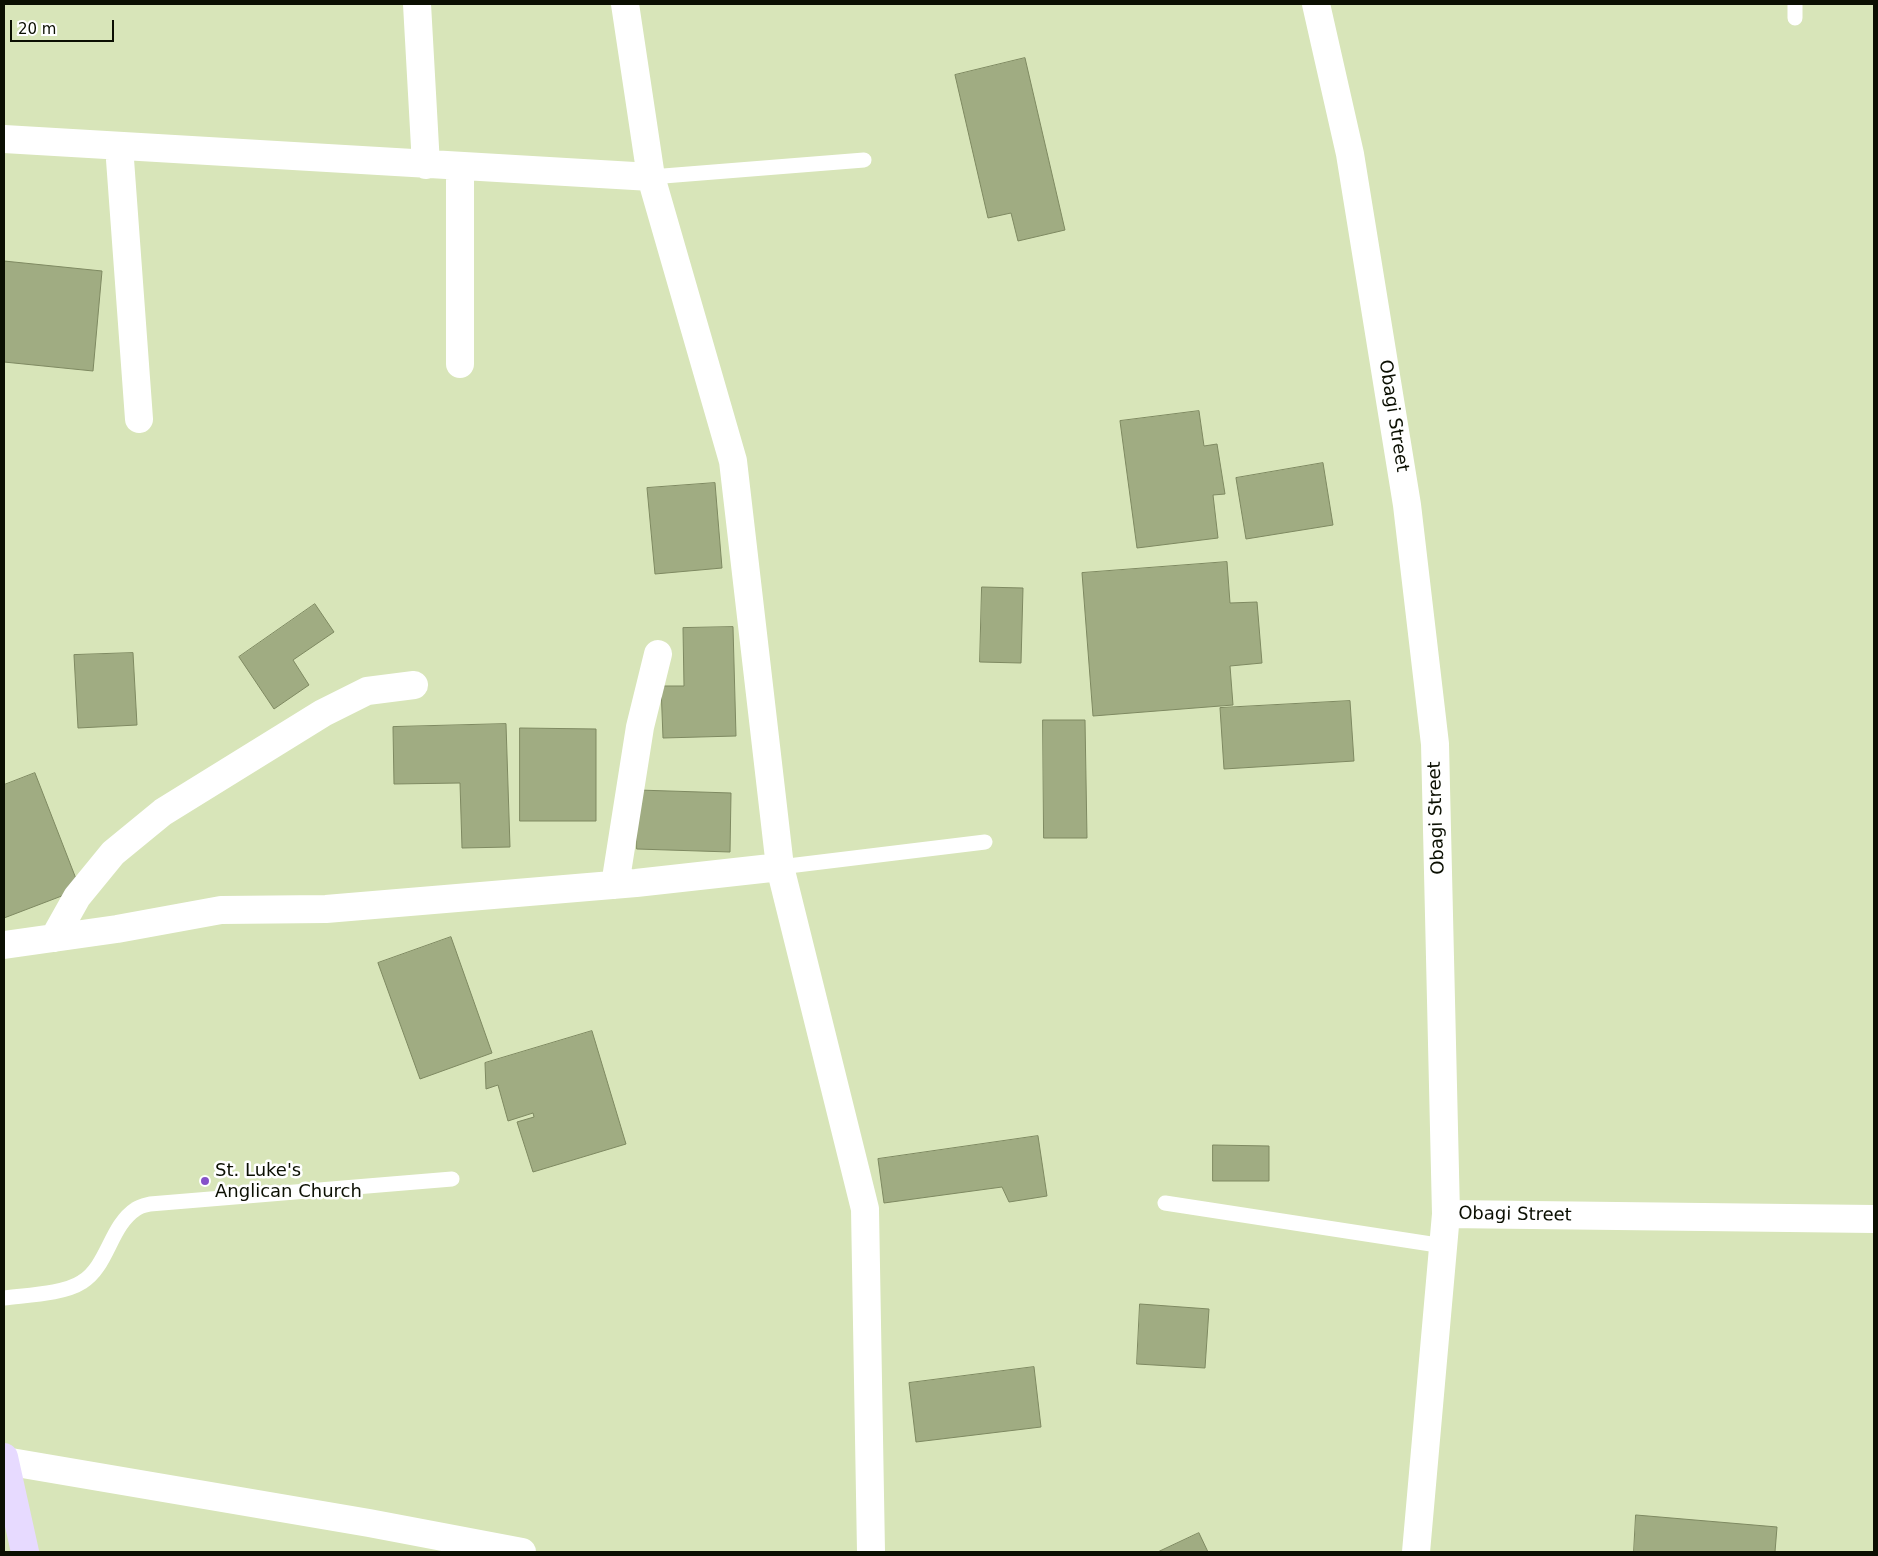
<!DOCTYPE html>
<html>
<head>
<meta charset="utf-8">
<style>
  body { margin:0 }
  #map { position:relative; width:1878px; height:1556px; overflow:hidden; background:#d8e5b9; font-family:"DejaVu Sans",sans-serif }
  canvas { display:block }
  .frame { position:absolute; inset:0; border:5px solid #0b0f02; pointer-events:none }
  .scale { position:absolute; left:10px; top:20px; width:104px; height:22px; box-sizing:border-box; border:2px solid #0b0f02; border-top:0; padding-left:6px; font-size:15px; line-height:18px; white-space:nowrap; color:#0b0f02; -webkit-text-stroke:4px #fff; paint-order:stroke }
</style>
</head>
<body>
<div id="map">
<canvas width="1878" height="1556"></canvas>
<div class="frame"></div>
<div class="scale">20 m</div>
</div>
<script>
const ctx = document.querySelector('canvas').getContext('2d');
ctx.lineJoin = 'round';
function paint(path, color) { ctx.fillStyle = color; ctx.fill(path, 'evenodd'); }
function strokePath(path, color, width, dash) { ctx.strokeStyle = color; ctx.lineWidth = width; ctx.lineCap = dash ? 'butt' : 'round'; ctx.setLineDash(dash || []); ctx.stroke(path); }
function label(font, color, halo, rows, align = 'center') {
  ctx.font = font + ' "DejaVu Sans",sans-serif'; ctx.lineWidth = 5; ctx.setLineDash([]); ctx.textBaseline = 'middle'; ctx.strokeStyle = halo; ctx.fillStyle = color; for (const [text, x, y, turn = 0] of rows) {
    ctx.save(); ctx.translate(x, y); ctx.rotate((+turn || 0) * Math.PI / 180); ctx.textAlign = isNaN(turn) ? turn : align; if (halo) ctx.strokeText(text, 0, 0); ctx.fillText(text, 0, 0); ctx.restore();
  }
}
const building = new Path2D(`
  M 1025,58 L 1065,230 L 1018,241 L 1011,213 L 988,218 L 955,75 Z
  M 4,261 L 102,271 L 93,371 L 4,362 Z
  M 1199,411 L 1204,446 L 1217,444 L 1225,494 L 1213,495 L 1218,538 L 1137,548 L 1120,421 Z
  M 1323,463 L 1333,525 L 1246,539 L 1236,478 Z
  M 715,483 L 722,568 L 655,574 L 647,488 Z
  M 1227,562 L 1230,603 L 1257,602 L 1262,663 L 1230,666 L 1233,705 L 1093,716 L 1082,573 Z
  M 982,587 L 1023,588 L 1021,663 L 980,662 Z
  M 315,604 L 334,632 L 293,660 L 309,685 L 274,709 L 239,657 Z
  M 733,627 L 736,736 L 663,738 L 661,686 L 684,686 L 683,628 Z
  M 133,653 L 137,725 L 78,728 L 74,655 Z
  M 1350,701 L 1354,761 L 1224,769 L 1220,708 Z
  M 1043,720 L 1085,720 L 1087,838 L 1044,838 Z
  M 506,724 L 510,847 L 462,848 L 460,783 L 394,784 L 393,727 Z
  M 520,728 L 596,729 L 596,821 L 520,821 Z
  M 35,773 L 80,889 L 4,918 L 4,785 Z
  M 638,790 L 731,793 L 730,852 L 637,849 Z
  M 451,937 L 492,1053 L 420,1079 L 378,963 Z
  M 592,1031 L 626,1144 L 533,1172 L 517,1122 L 534,1117 L 533,1113 L 508,1121 L 498,1085 L 486,1089 L 485,1063 Z
  M 1038,1136 L 1047,1196 L 1009,1202 L 1002,1187 L 884,1203 L 878,1159 Z
  M 1213,1145 L 1269,1146 L 1269,1181 L 1213,1181 Z
  M 1140,1304 L 1209,1309 L 1205,1368 L 1137,1364 Z
  M 1034,1367 L 1041,1427 L 916,1442 L 909,1383 Z
  M 1636,1515 L 1777,1527 L 1775,1552 L 1634,1552 Z
  M 1199,1533 L 1208,1552 L 1158,1552 Z`);
const lane = new Path2D(`
  M 1795,18 L 1795,4
  M 651,177 L 864,160
  M 780,867 L 985,842
  M 1165,1203 L 1444,1246
  M 4,1298 C 26,1295 64,1294 82,1282 C 108,1266 110,1226 136,1209 C 140,1206 146,1205 150,1204 L 452,1179`);
const street = new Path2D(`
  M 417,4 L 426,165
  M 625,4 L 651,177 L 733,461 L 780,867 L 865,1209 L 871,1552
  M 1316,4 L 1350,154 L 1407,505 L 1435,744 L 1446,1214 L 1874,1219
  M 4,139 L 651,177
  M 119,146 L 139,419
  M 460,166 L 460,364
  M 615,885 L 640,727 L 658,654
  M 54,938 L 77,897 L 113,853 L 163,812 L 323,713 L 367,691 L 414,685
  M 4,945 L 117,929 L 221,910 L 326,909 L 636,883 L 780,867
  M 5,1461 L 369,1523 L 522,1552
  M 1416,1552 L 1446,1214`);
const primary = new Path2D(`
  M 4,1457 L 25,1552`);
const markers = [
  [205,1181,5,"#8551c9"]
];
const streetNames = [
  ["Obagi Street",1393,416,81],
  ["Obagi Street",1437,818,-92],
  ["Obagi Street",1515,1215,1]
];
const poiNames = [
  ["St. Luke's",215,1171],
  ["Anglican Church",215,1192]
];
paint(building, '#a0ac82');
strokePath(building, '#7e8961', 1);
strokePath(lane, '#fff', 15);
strokePath(street, '#fff', 28);
strokePath(primary, '#e7daff', 28);
for (const [x, y, r, color] of markers) { const dot = new Path2D(); dot.arc(x, y, r, 0, 2 * Math.PI); ctx.fillStyle = color; ctx.fill(dot); strokePath(dot, '#fff', 2); }
label('18px', '#0b0f02', '#fff', streetNames);
label('18px', '#0b0f02', '#fff', poiNames, 'left');
</script>
</body>
</html>
